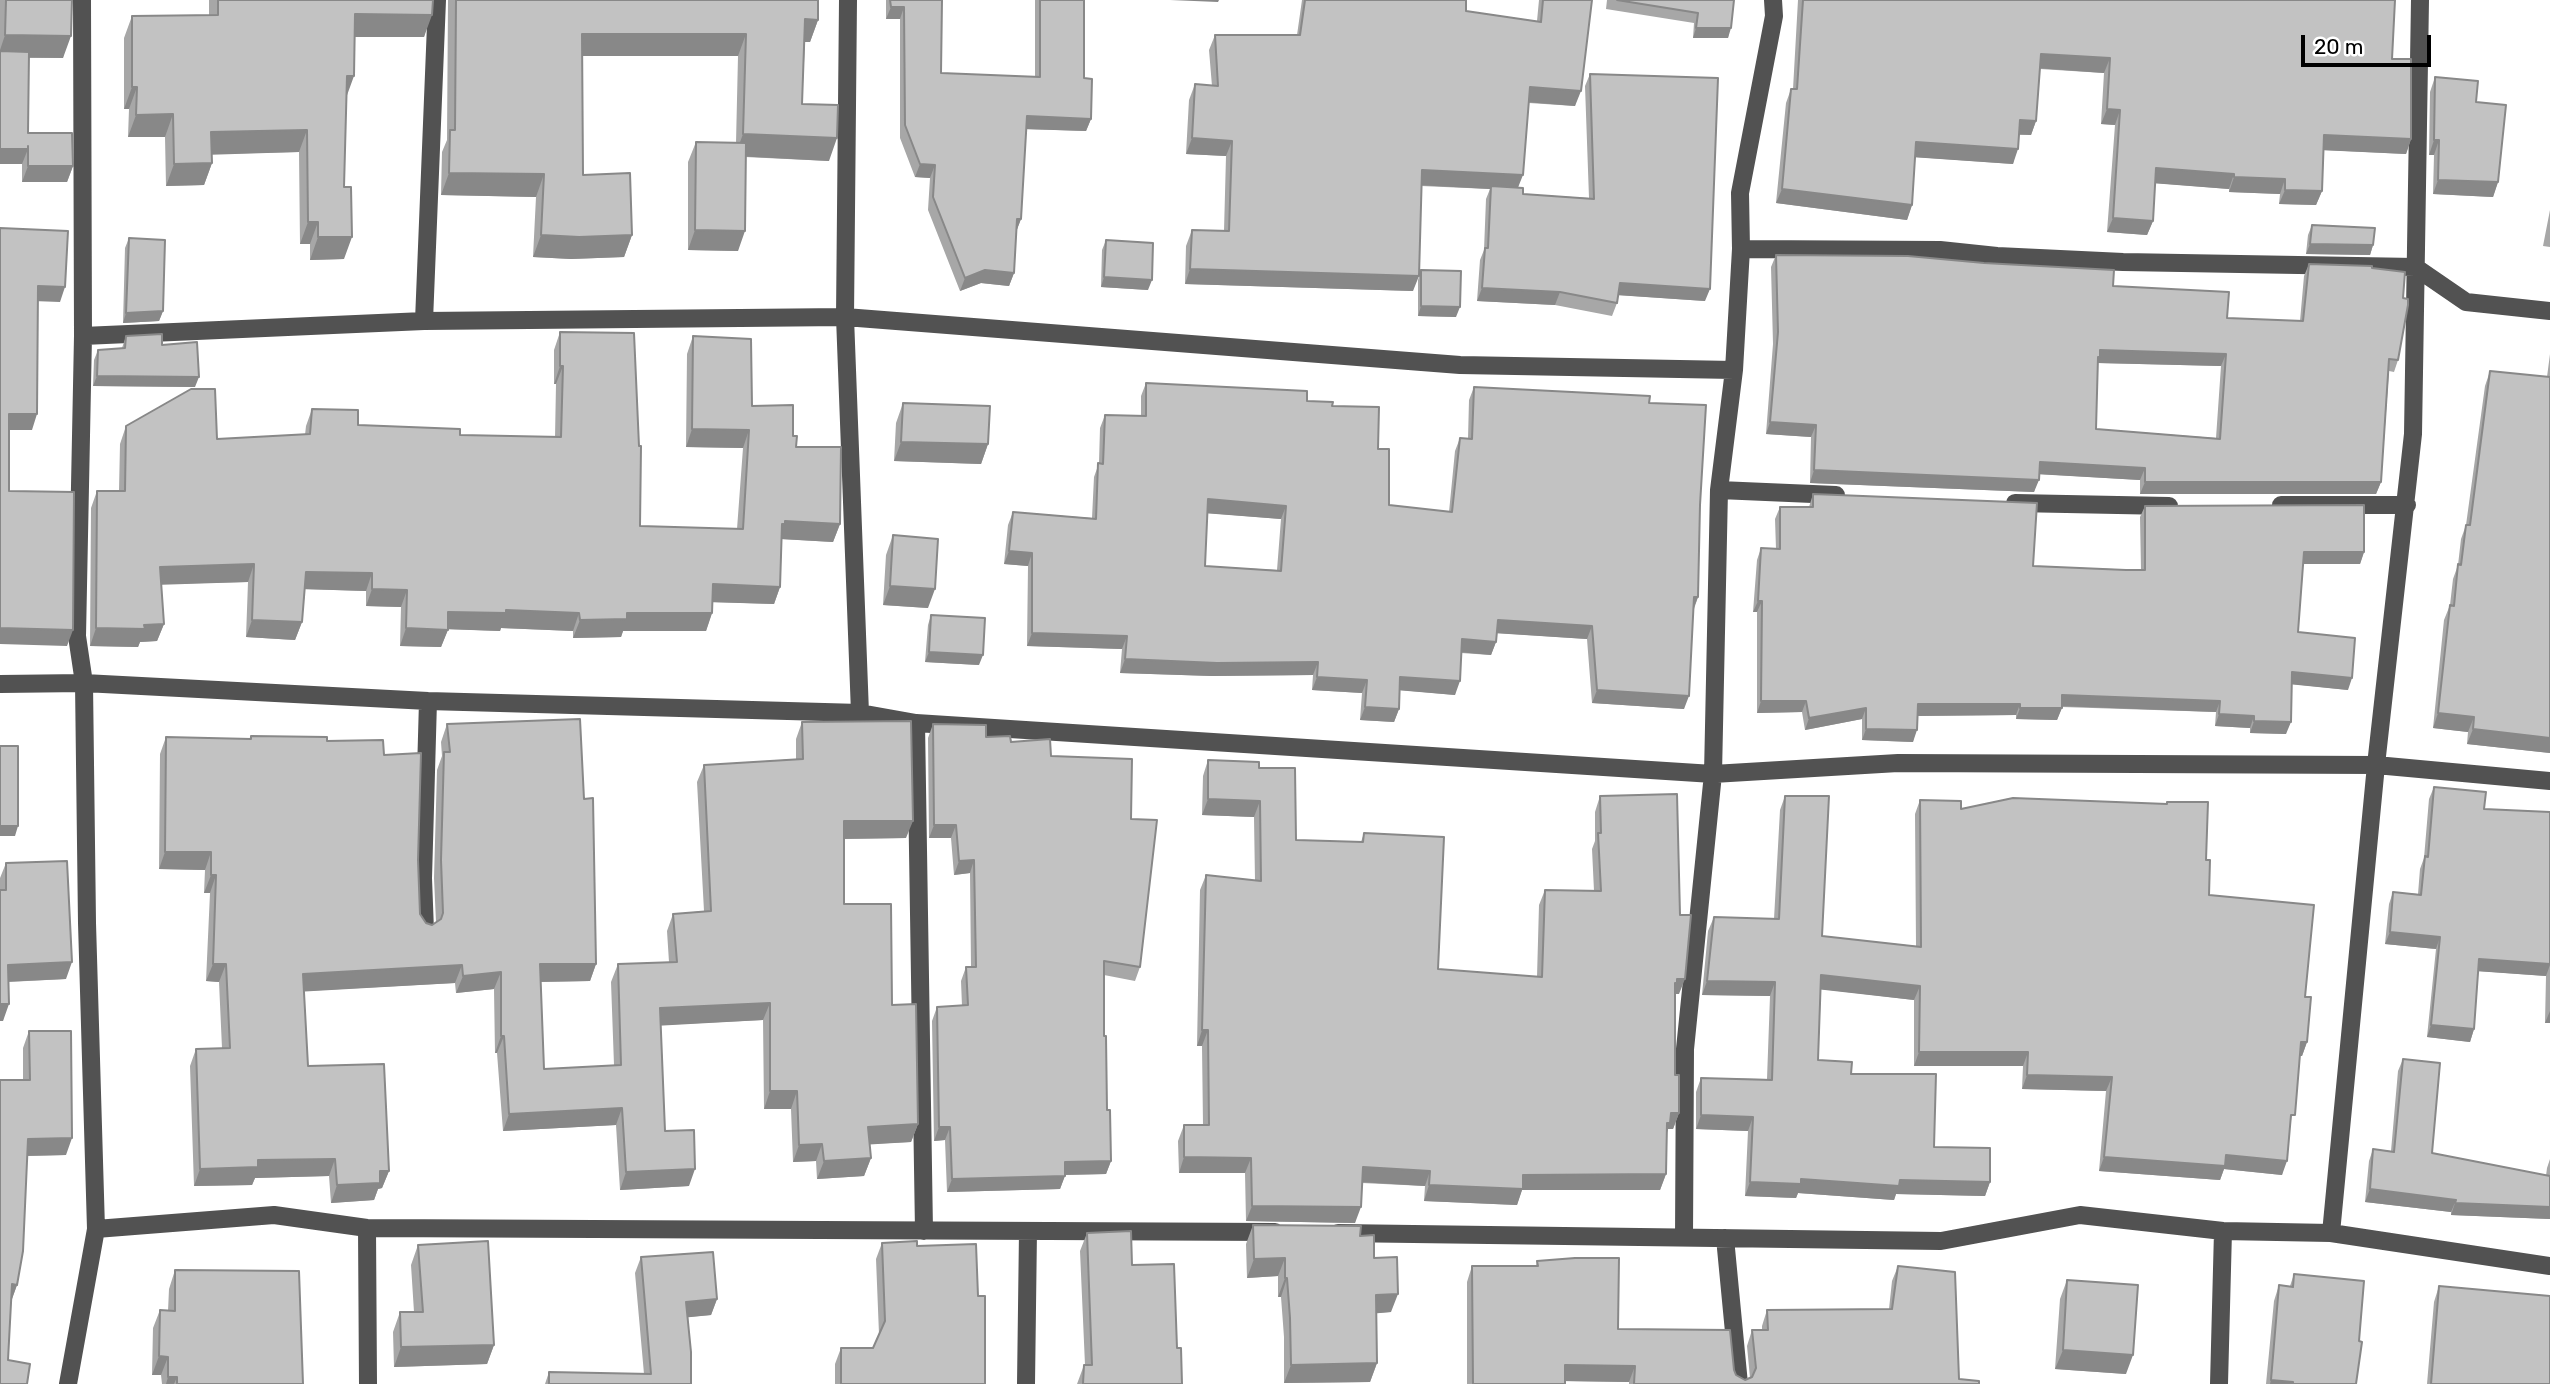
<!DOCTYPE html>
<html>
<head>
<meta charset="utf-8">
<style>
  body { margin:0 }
  #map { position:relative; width:2550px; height:1384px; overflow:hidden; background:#fff; font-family:Rubik,sans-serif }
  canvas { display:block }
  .scale { position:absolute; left:2301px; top:35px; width:130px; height:32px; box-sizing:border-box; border:4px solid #000; border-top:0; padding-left:9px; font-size:21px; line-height:24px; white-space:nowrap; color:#000; -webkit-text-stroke:5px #fff; paint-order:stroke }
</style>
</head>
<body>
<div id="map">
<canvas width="2550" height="1384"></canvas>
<div class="scale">20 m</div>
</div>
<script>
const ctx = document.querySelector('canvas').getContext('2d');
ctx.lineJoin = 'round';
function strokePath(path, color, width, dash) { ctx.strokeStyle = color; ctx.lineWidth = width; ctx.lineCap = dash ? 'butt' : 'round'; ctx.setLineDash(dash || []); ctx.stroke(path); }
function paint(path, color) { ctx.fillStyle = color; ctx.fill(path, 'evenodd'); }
const minor = new Path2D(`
  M 848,0 L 845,317 L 860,713
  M 1741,249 L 1940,250 L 1997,256 L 2123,262 L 2415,267 L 2466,302 L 2550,311
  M 424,321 L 437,0
  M 83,336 L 424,321 L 845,317 L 1460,365 L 1734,370
  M 1719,490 L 1836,495
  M 2015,503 L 2169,506
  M 2281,505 L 2407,505
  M 0,684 L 84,683 L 428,701 L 860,713 L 916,723 L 1713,774 L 1898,763 L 2376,765 L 2550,781
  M 916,723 L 924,1231
  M 425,931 L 423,878 L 428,701
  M 367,1228 L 368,1384
  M 96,1229 L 274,1215 L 367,1228 L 1275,1232
  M 1338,1233 L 1941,1241 L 2080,1215 L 2223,1231 L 2331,1233 L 2550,1266
  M 2331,1233 L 2376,765 L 2413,434 L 2420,0
  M 1684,1237 L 1685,1049 L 1713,774 L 1719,490 L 1734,370 L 1741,249 L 1740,193 L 1774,16 L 1773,0
  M 1725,1238 L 1739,1384
  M 68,1384 L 96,1229 L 87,923 L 84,683 L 77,636 L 83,336 L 82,0
  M 1026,1384 L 1028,1231
  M 2219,1384 L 2223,1231`);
const wall = new Path2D(`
  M 0,0 L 72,0 L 63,58 L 29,58 L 28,133 L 73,166 L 67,182 L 22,182 L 22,164 L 0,164 Z
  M 209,0 L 433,0 L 424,37 L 355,37 L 346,98 L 344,187 L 344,259 L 310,260 L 310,244 L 300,244 L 299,152 L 212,154 L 212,163 L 204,185 L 166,186 L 165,137 L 128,137 L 129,109 L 124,109 L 124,38 L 132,16 L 209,15 Z
  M 448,0 L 818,0 L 818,20 L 810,42 L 805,42 L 802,104 L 829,161 L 745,157 L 738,251 L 688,250 L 688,162 L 696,142 L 736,143 L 738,56 L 582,56 L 583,175 L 632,235 L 624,257 L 571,259 L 533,257 L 536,197 L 441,195 L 442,152 L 447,140 Z
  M 886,0 L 942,0 L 941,73 L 1035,77 L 1035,0 L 1084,0 L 1084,78 L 1091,119 L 1086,131 L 1026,129 L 1021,219 L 1016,232 L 1014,273 L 1009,286 L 981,283 L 960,291 L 928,210 L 930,178 L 915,177 L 900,138 L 900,19 L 886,19 Z
  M 1302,0 L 1466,0 L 1466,11 L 1537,21 L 1539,0 L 1592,0 L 1575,106 L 1529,103 L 1518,188 L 1523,194 L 1589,198 L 1585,86 L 1590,74 L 1705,301 L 1618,295 L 1617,303 L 1612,316 L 1555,305 L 1477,301 L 1480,260 L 1484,250 L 1486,199 L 1490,189 L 1421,186 L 1413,291 L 1185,284 L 1186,246 L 1192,230 L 1224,231 L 1226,156 L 1186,154 L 1189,100 L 1195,84 L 1212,86 L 1209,50 L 1215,35 L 1297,35 Z
  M 1607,0 L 1734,0 L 1728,38 L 1693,38 L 1694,23 L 1606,9 Z
  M 1798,0 L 2395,0 L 2392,59 L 2411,139 L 2406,154 L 2324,150 L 2322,191 L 2316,205 L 2279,204 L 2280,194 L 2229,192 L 2229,189 L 2155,183 L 2153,221 L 2147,235 L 2107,232 L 2115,125 L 2101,124 L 2104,73 L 2040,69 L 2036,121 L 2031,135 L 2019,135 L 2013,164 L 1915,157 L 1912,205 L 1907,220 L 1776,203 L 1786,103 L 1791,89 L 1793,89 Z
  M 2435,77 L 2476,102 L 2498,182 L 2493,197 L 2433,194 L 2434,155 L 2429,155 L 2430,92 Z
  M 2550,210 L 2550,247 L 2543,246 Z
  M 2312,225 L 2373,245 L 2370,255 L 2306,254 L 2308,235 Z
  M 129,238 L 163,311 L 159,321 L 123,323 L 125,248 Z
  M 1106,240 L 1148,290 L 1101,287 L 1102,250 Z
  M 1776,255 L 2113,286 L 2227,318 L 2300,321 L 2304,276 L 2309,264 L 2372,268 L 2398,360 L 2394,372 L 2389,371 L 2381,482 L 2376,494 L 2140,494 L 2140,480 L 2039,474 L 2034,492 L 1810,483 L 1811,437 L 1766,434 L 1773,344 L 1771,267 ZM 2098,363 L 2221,366 L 2216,438 L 2096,429 Z
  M 1421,270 L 1456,317 L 1418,316 L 1418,280 Z
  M 560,332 L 640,526 L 737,529 L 743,448 L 686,447 L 687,354 L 693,336 L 752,406 L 793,436 L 796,447 L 840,524 L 833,542 L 782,539 L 780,587 L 774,604 L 713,602 L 712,613 L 706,631 L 623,631 L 621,637 L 573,638 L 573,631 L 501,628 L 500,631 L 448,629 L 441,647 L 400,646 L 401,607 L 366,606 L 366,591 L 305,589 L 302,622 L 295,640 L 246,637 L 248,582 L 161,584 L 164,624 L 157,641 L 140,642 L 138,647 L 90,646 L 91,508 L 97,491 L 119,491 L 120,444 L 126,426 L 217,439 L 305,435 L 306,426 L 312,409 L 358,425 L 460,435 L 555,438 L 556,384 L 554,384 L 554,350 Z
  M 126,336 L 162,345 L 195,387 L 93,386 L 94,360 L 98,350 L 122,348 Z
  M 2550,354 L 2550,753 L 2467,744 L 2468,732 L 2433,728 L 2444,620 L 2450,605 L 2453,579 L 2458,565 L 2461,539 L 2466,525 L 2485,386 L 2490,371 L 2547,377 Z
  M 1146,383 L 1307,401 L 1332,406 L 1378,449 L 1389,505 L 1449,512 L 1455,451 L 1460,438 L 1468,439 L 1469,400 L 1474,387 L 1649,403 L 1700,505 L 1698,597 L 1694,609 L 1684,709 L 1592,703 L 1587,639 L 1497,633 L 1496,642 L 1491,655 L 1461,653 L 1455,695 L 1400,690 L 1399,709 L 1394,722 L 1360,720 L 1362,693 L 1312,690 L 1313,675 L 1212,676 L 1120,673 L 1122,649 L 1027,646 L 1028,566 L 1004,564 L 1008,525 L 1013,512 L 1092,518 L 1094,477 L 1099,463 L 1100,428 L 1105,415 L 1141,416 L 1141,396 ZM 1207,513 L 1281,519 L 1277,570 L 1205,566 Z
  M 903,403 L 988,444 L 981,464 L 894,461 L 896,423 Z
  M 1813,494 L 2033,566 L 2141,570 L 2140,517 L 2145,506 L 2364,552 L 2360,564 L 2303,564 L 2298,632 L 2348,690 L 2292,684 L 2286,734 L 2250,733 L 2250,728 L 2215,726 L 2216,712 L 2062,707 L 2057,720 L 2016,719 L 2016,715 L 1917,716 L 1913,742 L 1862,740 L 1862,719 L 1805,730 L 1802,712 L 1757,713 L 1757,612 L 1753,612 L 1757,560 L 1761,548 L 1776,549 L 1775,519 L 1780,507 L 1809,507 Z
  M 893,535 L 928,608 L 883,605 L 886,555 Z
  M 931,615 L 979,665 L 925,662 L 928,625 Z
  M 802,722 L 906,838 L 844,839 L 844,904 L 892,1005 L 918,1124 L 911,1142 L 869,1144 L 871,1158 L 864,1176 L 817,1179 L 816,1161 L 793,1162 L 791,1109 L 764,1109 L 763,1020 L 661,1025 L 665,1131 L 689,1186 L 620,1190 L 616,1125 L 503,1131 L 497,1053 L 495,1053 L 494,989 L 456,993 L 455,983 L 304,991 L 308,1066 L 389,1171 L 382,1188 L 378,1189 L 374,1200 L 331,1203 L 329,1176 L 255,1178 L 252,1185 L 194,1186 L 190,1066 L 196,1049 L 222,1048 L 219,982 L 206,981 L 210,893 L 204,893 L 205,870 L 159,869 L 160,754 L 166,737 L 249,739 L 251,736 L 327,741 L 384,755 L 418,860 L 420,914 L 426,923 L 432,925 L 436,922 L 434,878 L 437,770 L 442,756 L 441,742 L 447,724 L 584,799 L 596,964 L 590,981 L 541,982 L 544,1069 L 614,1065 L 611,982 L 618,964 L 669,962 L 667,931 L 673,914 L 704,911 L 697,782 L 704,765 L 796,759 L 796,739 Z
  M 933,724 L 1011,742 L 1051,756 L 1131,819 L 1140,967 L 1135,981 L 1104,975 L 1104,1036 L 1107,1110 L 1111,1161 L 1106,1174 L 1065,1175 L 1060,1189 L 947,1192 L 945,1140 L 934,1141 L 932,1021 L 937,1007 L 962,1006 L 961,981 L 966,967 L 971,967 L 970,873 L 954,875 L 951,838 L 929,838 L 928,738 Z
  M 1208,760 L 1259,768 L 1296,840 L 1361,842 L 1364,833 L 1438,969 L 1537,977 L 1539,905 L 1545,890 L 1594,891 L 1592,849 L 1595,841 L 1595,812 L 1600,796 L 1679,994 L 1675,994 L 1675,1075 L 1679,1113 L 1673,1129 L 1668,1129 L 1667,1133 L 1666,1174 L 1660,1190 L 1522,1190 L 1517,1205 L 1424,1201 L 1425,1186 L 1362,1183 L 1355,1223 L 1246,1221 L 1245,1173 L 1179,1173 L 1178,1141 L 1184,1125 L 1203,1125 L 1202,1046 L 1197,1046 L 1200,890 L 1206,875 L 1255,881 L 1254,817 L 1202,815 L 1203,776 Z
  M 2434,787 L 2484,809 L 2550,812 L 2550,1023 L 2545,1023 L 2546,976 L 2478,971 L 2474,1029 L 2470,1042 L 2427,1037 L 2436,949 L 2385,944 L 2389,904 L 2393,892 L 2418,894 L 2420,869 L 2424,858 L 2429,799 Z
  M 1785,796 L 1822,936 L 1916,946 L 1915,814 L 1920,800 L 1961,809 L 2166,804 L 2167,802 L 2206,860 L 2209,895 L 2305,997 L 2307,1042 L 2302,1056 L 2300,1056 L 2290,1128 L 2282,1175 L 2224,1169 L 2220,1180 L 2099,1171 L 2106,1091 L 2022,1089 L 2023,1066 L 1914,1066 L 1914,1000 L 1821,989 L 1818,1060 L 1851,1074 L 1934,1147 L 1990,1182 L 1985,1196 L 1896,1194 L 1894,1200 L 1798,1193 L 1796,1198 L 1745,1196 L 1748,1131 L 1696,1129 L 1696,1092 L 1701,1078 L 1767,1079 L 1770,996 L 1702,995 L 1708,931 L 1714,917 L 1774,919 L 1780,810 Z
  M 6,863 L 66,979 L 8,982 L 3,1021 L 0,1021 L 0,878 Z
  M 29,1031 L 66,1155 L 27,1156 L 17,1285 L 11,1301 L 8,1360 L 0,1384 L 23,1080 L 23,1048 Z
  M 2403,1059 L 2432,1153 L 2546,1176 L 2547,1168 L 2550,1159 L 2550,1219 L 2451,1215 L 2451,1212 L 2365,1202 L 2369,1161 L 2373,1149 L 2391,1151 L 2398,1071 Z
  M 1253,1225 L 1360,1236 L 1374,1258 L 1391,1312 L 1376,1313 L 1377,1363 L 1370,1382 L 1284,1383 L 1284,1337 L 1281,1297 L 1278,1297 L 1278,1276 L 1247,1278 L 1246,1244 Z
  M 1087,1233 L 1132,1265 L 1177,1348 L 1182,1384 L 1077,1384 L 1084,1365 L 1085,1365 L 1080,1251 Z
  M 882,1243 L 917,1246 L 978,1296 L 985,1384 L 835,1384 L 835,1364 L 841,1348 L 873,1348 L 879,1334 L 876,1259 Z
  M 418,1245 L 494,1345 L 487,1364 L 394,1367 L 393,1332 L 400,1312 L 414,1312 L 411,1265 Z
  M 641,1257 L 717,1299 L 711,1315 L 688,1317 L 691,1384 L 545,1384 L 549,1372 L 644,1374 L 635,1273 Z
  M 1537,1261 L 1618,1329 L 1734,1370 L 1736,1375 L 1745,1380 L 1750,1378 L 1747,1346 L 1752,1330 L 1762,1330 L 1762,1326 L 1767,1310 L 1889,1309 L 1892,1281 L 1898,1266 L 1959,1379 L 1979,1384 L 1629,1384 L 1629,1382 L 1565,1381 L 1565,1384 L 1467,1384 L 1467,1282 L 1472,1266 L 1536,1266 Z
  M 175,1270 L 303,1384 L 162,1384 L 161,1375 L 152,1375 L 153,1328 L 160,1310 L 168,1311 L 169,1289 Z
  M 2294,1274 L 2356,1384 L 2266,1384 L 2274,1301 L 2279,1285 L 2290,1286 Z
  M 2067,1280 L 2126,1374 L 2055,1369 L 2060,1299 Z
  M 2439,1286 L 2550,1384 L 2427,1384 L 2434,1302 Z`);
const shadedWall = new Path2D(`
  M 1170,0 L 1219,0 L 1218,2 Z
  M 891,7 L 904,7 L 900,19 L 886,19 Z
  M 355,14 L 432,15 L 424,37 L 347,37 Z
  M 805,19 L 818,20 L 810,42 L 797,42 Z
  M 1696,28 L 1731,28 L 1728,38 L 1693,38 Z
  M 582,34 L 746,34 L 738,56 L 574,56 Z
  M 5,35 L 71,36 L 63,58 L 0,57 L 0,50 Z
  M 2041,54 L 2110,58 L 2104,73 L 2035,68 Z
  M 347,76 L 354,76 L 346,98 Z
  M 132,87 L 137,87 L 129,109 L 124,109 Z
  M 1530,87 L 1581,91 L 1575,106 L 1525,102 Z
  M 2107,109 L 2120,110 L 2115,125 L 2101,124 Z
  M 173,114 L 165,137 L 128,137 L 136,115 Z
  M 1027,116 L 1091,119 L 1086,131 L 1022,129 Z
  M 2020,120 L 2036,121 L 2031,135 L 2015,134 Z
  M 307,130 L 299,152 L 203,155 L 211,132 Z
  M 743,134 L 837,138 L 829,161 L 735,156 Z
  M 2324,135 L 2411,139 L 2406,154 L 2319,150 Z
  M 1192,138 L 1232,141 L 1226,156 L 1186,154 Z
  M 2434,140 L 2439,140 L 2434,155 L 2429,155 Z
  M 1916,142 L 2018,149 L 2013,164 L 1911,157 Z
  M 0,149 L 28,149 L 22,164 L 0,164 Z
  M 212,163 L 204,185 L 166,186 L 174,164 Z
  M 920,164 L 935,165 L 930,178 L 915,177 Z
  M 28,166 L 73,166 L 67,182 L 22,182 Z
  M 2156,168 L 2234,174 L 2229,189 L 2151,183 Z
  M 1422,170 L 1523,175 L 1517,190 L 1491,186 L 1490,189 L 1416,185 Z
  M 449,173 L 544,174 L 536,197 L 441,195 Z
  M 2234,177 L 2285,179 L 2280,194 L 2229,192 Z
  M 2438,180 L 2498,182 L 2493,197 L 2433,194 Z
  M 1782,189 L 1912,205 L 1907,220 L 1776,203 Z
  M 2285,190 L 2322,191 L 2316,205 L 2279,204 Z
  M 2113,218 L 2153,221 L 2147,235 L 2107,232 Z
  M 1017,219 L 1021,219 L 1016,232 Z
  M 308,222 L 318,222 L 310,244 L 300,244 Z
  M 695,230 L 745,231 L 738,251 L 688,250 Z
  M 541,235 L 632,235 L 624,257 L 571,259 L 533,257 Z
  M 318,237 L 352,237 L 344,259 L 310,260 Z
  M 2310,244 L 2373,245 L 2370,255 L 2306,254 Z
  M 1190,269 L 1419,276 L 1413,291 L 1185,284 Z
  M 985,270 L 1014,273 L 1009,286 L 981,283 L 960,291 L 965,278 Z
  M 1104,277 L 1152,280 L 1148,290 L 1101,287 Z
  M 1620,283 L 1710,289 L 1705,301 L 1616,295 Z
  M 38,286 L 65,287 L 60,302 L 33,301 Z
  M 1482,288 L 1560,292 L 1555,305 L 1477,301 Z
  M 1421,306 L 1460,307 L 1456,317 L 1418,316 Z
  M 163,311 L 159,321 L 123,323 L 126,313 Z
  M 2100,350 L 2226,354 L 2221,366 L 2098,363 L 2096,369 L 2093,369 Z
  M 560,366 L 563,366 L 556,384 L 554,384 Z
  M 97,376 L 199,377 L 195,387 L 93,386 Z
  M 9,414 L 37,414 L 32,430 L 4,430 Z
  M 1770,422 L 1816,425 L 1811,437 L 1766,434 Z
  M 692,429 L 749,430 L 743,448 L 686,447 Z
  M 901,442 L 988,444 L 981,464 L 894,461 Z
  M 2040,462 L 2145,468 L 2140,480 L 2035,474 Z
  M 1814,470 L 2039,480 L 2034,492 L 1810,483 Z
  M 2145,482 L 2381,482 L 2376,494 L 2140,494 Z
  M 1208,499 L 1286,506 L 1281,519 L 1203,513 Z
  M 785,521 L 840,524 L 833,542 L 780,539 L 782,524 Z
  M 1009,551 L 1032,553 L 1028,566 L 1004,564 Z
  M 2304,552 L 2364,552 L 2360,564 L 2300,564 Z
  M 254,564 L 248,582 L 154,585 L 160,567 Z
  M 306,572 L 372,573 L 366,591 L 300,589 Z
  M 713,584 L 780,587 L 774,604 L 706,602 Z
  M 890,586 L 935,589 L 928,608 L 883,605 Z
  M 372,589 L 407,590 L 401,607 L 366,606 Z
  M 1694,597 L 1698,597 L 1693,610 Z
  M 1758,601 L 1762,601 L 1757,612 L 1753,612 Z
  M 506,610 L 579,613 L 573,631 L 501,628 L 500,631 L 442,629 L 448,612 Z
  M 627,613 L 712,613 L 706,631 L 623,631 L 621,637 L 573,638 L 580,620 Z
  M 252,620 L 302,622 L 295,640 L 246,637 Z
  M 1498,620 L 1592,626 L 1587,639 L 1493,633 Z
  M 164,624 L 157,641 L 140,642 L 138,647 L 90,646 L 96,628 Z
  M 0,628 L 73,630 L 67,646 L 0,644 Z
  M 406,628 L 448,630 L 441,647 L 400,646 Z
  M 1032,633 L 1127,636 L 1122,649 L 1027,646 Z
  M 1462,639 L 1496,642 L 1491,655 L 1458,652 Z
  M 929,652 L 983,655 L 979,665 L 925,662 Z
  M 1125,659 L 1318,662 L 1313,675 L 1212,676 L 1120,673 Z
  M 2292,672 L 2352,678 L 2348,690 L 2288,684 Z
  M 1317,677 L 1367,680 L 1362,693 L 1312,690 Z
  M 1400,677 L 1460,681 L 1455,695 L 1396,690 Z
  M 1597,690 L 1689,696 L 1684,709 L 1592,703 Z
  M 2062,695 L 2220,701 L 2216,712 L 2057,706 Z
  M 1761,701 L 1806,701 L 1802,712 L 1757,713 Z
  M 1918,704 L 2020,704 L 2016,715 L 1913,716 Z
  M 1365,707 L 1399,709 L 1394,722 L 1360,720 Z
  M 1866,708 L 1862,719 L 1805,730 L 1809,718 Z
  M 2020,708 L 2062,708 L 2057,720 L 2016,719 Z
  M 2438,713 L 2474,717 L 2468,732 L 2433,728 Z
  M 2219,714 L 2254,716 L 2250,728 L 2215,726 Z
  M 2254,721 L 2291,722 L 2286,734 L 2250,733 Z
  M 1866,729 L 1917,730 L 1913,742 L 1862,740 Z
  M 2473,729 L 2550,738 L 2550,753 L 2467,744 Z
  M 1208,799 L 1260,801 L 1254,817 L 1202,815 Z
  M 844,821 L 913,821 L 906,838 L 837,839 Z
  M 934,825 L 956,825 L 951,838 L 929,838 Z
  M 0,826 L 18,826 L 15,836 L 0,836 Z
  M 165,852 L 211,852 L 205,870 L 159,869 Z
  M 974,860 L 970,873 L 954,875 L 959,861 Z
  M 211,875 L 216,875 L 210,893 L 204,893 Z
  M 2390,932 L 2440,937 L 2436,949 L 2385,944 Z
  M 2479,959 L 2550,964 L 2550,965 L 2546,976 L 2475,971 Z
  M 72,962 L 66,979 L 2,982 L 8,965 Z
  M 213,964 L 226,964 L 219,982 L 206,981 Z
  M 540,964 L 596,964 L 590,981 L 533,982 Z
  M 462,965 L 455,983 L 296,992 L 303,974 Z
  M 501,972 L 494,989 L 456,993 L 463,976 Z
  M 1821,975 L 1920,986 L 1914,1000 L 1816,989 Z
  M 1677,979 L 1685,979 L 1679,994 L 1673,994 L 1669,999 Z
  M 1707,981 L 1775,982 L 1770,996 L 1702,995 Z
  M 770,1003 L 763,1020 L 654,1026 L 660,1008 Z
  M 0,1004 L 9,1004 L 3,1021 L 0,1021 Z
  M 2550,1011 L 2550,1023 L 2545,1023 Z
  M 2431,1025 L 2474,1029 L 2470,1042 L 2427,1037 Z
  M 1202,1030 L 1208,1030 L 1202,1046 L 1197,1046 Z
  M 501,1036 L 504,1036 L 497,1053 L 495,1053 Z
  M 2301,1042 L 2307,1042 L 2302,1056 L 2296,1056 Z
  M 1919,1052 L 2028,1052 L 2023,1066 L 1914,1066 Z
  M 2027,1075 L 2112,1077 L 2106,1091 L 2022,1089 Z
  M 770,1091 L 797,1091 L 791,1109 L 764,1109 Z
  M 622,1108 L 616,1125 L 503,1131 L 509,1114 Z
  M 1671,1113 L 1679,1113 L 1673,1129 L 1668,1129 L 1665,1138 L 1661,1138 Z
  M 1701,1115 L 1753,1117 L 1748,1131 L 1696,1129 Z
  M 918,1124 L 911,1142 L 861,1145 L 868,1127 Z
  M 939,1127 L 950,1127 L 945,1140 L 934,1141 Z
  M 72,1138 L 66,1155 L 22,1156 L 28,1139 Z
  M 822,1144 L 816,1161 L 793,1162 L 799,1145 Z
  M 2226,1155 L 2287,1161 L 2282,1175 L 2224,1169 L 2220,1180 L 2099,1171 L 2104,1157 Z
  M 1184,1157 L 1251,1158 L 1245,1173 L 1179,1173 Z
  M 871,1158 L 864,1176 L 817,1179 L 824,1161 Z
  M 335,1159 L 329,1176 L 255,1178 L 252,1185 L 194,1186 L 200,1169 L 258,1160 Z
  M 1111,1161 L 1106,1174 L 1060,1175 L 1065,1162 Z
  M 1363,1167 L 1430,1171 L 1425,1186 L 1358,1182 Z
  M 695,1169 L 689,1186 L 620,1190 L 626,1172 Z
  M 380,1171 L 389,1171 L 382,1188 L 378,1189 L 374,1200 L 331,1203 L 337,1185 Z
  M 1666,1174 L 1660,1190 L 1522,1190 L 1517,1205 L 1424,1201 L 1429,1185 L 1523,1175 Z
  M 1065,1176 L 1060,1189 L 947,1192 L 952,1179 Z
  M 1801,1179 L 1900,1180 L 1990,1182 L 1985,1196 L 1896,1194 L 1894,1200 L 1798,1193 L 1796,1198 L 1745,1196 L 1750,1182 Z
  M 2370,1189 L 2456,1200 L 2451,1212 L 2365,1202 Z
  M 2455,1203 L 2550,1207 L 2550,1219 L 2451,1215 Z
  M 1252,1206 L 1361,1207 L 1355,1223 L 1246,1221 Z
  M 1285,1258 L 1278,1276 L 1247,1278 L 1254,1259 Z
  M 1285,1278 L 1287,1278 L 1281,1297 L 1278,1297 Z
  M 12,1284 L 17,1285 L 11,1302 Z
  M 1398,1294 L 1391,1312 L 1369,1314 L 1376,1295 Z
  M 717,1299 L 711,1315 L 681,1318 L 686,1302 Z
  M 494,1345 L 487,1364 L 394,1367 L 401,1347 Z
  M 2063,1350 L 2133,1355 L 2126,1374 L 2055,1369 Z
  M 159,1356 L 168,1357 L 161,1375 L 152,1375 Z
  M 1377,1363 L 1370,1382 L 1284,1383 L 1291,1365 Z
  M 1565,1365 L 1635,1366 L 1629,1382 L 1560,1381 Z
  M 168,1377 L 177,1377 L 174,1384 L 166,1384 Z
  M 2271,1380 L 2293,1382 L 2292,1384 L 2270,1384 Z`);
const building = new Path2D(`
  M 6,0 L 72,0 L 71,36 L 5,35 Z
  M 218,0 L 433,0 L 432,15 L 355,14 L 354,76 L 347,76 L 344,187 L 351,187 L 352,237 L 318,237 L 318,222 L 308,222 L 307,130 L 211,132 L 212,163 L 174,164 L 173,114 L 136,115 L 137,87 L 132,87 L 132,16 L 218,15 Z
  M 456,0 L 818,0 L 818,20 L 805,19 L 802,104 L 838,105 L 837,138 L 743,134 L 746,34 L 582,34 L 583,175 L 630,173 L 632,235 L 579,237 L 541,235 L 544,174 L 449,173 L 450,130 L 455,130 Z
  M 890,0 L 942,0 L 941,73 L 1040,77 L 1040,0 L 1084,0 L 1084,78 L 1092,79 L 1091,119 L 1027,116 L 1021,219 L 1017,219 L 1014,273 L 985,270 L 965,278 L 933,197 L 935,165 L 920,164 L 905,125 L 904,7 L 891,7 Z
  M 1305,0 L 1466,0 L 1466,11 L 1541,22 L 1543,0 L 1592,0 L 1581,91 L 1530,87 L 1523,175 L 1422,170 L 1419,276 L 1190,269 L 1192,230 L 1229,231 L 1232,141 L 1192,138 L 1195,84 L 1218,86 L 1215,35 L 1300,35 Z
  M 1617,0 L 1734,0 L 1731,28 L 1696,28 L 1698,13 Z
  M 1803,0 L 2395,0 L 2392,59 L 2411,59 L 2411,139 L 2324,135 L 2322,191 L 2285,190 L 2285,179 L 2234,177 L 2234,174 L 2156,168 L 2153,221 L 2113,218 L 2120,110 L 2107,109 L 2110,58 L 2041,54 L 2036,121 L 2020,120 L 2018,149 L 1916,142 L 1912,205 L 1782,189 L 1791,89 L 1797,89 Z
  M 0,51 L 29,52 L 28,133 L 72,133 L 73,166 L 28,166 L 28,146 L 28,149 L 0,149 Z
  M 1590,74 L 1718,78 L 1710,289 L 1620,283 L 1617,303 L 1560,292 L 1482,288 L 1485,248 L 1488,248 L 1491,186 L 1523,188 L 1523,194 L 1594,199 Z
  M 2435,77 L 2478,81 L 2476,102 L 2506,105 L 2498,182 L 2438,180 L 2439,140 L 2434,140 Z
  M 696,142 L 746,143 L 745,231 L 695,230 Z
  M 2312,225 L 2375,228 L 2373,245 L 2310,244 Z
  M 0,228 L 68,231 L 65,287 L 38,286 L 37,414 L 9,414 L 9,491 L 74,492 L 73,630 L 0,628 Z
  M 129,238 L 165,240 L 163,311 L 126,313 Z
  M 1106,240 L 1153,243 L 1152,280 L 1104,277 Z
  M 1776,255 L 1908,256 L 1984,263 L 2114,270 L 2113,286 L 2229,292 L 2227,318 L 2303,321 L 2309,264 L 2372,266 L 2372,268 L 2405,272 L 2403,298 L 2408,299 L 2408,305 L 2398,360 L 2389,359 L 2381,482 L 2145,482 L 2145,468 L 2040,462 L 2039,480 L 1814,470 L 1816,425 L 1770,422 L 1778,332 ZM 2100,350 L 2226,354 L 2220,439 L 2096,429 L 2098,357 L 2100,357 Z
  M 1421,270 L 1461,271 L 1460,307 L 1421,306 Z
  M 560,332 L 634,333 L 639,446 L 641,446 L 640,526 L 743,529 L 749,430 L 692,429 L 693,336 L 751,339 L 752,406 L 793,405 L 793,436 L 797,436 L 796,447 L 841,447 L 840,524 L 785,521 L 785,524 L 782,524 L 780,587 L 713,584 L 712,613 L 627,613 L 627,619 L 580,620 L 579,613 L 506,610 L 506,613 L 448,612 L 448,630 L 406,628 L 407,590 L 372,589 L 372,573 L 306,572 L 302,622 L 252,620 L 254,564 L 160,567 L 164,624 L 144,625 L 145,629 L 96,628 L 97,491 L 125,491 L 126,426 L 191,389 L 215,389 L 217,439 L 310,434 L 312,409 L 358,410 L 358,425 L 460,429 L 460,435 L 561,437 L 563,366 L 560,366 Z
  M 162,334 L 162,345 L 197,342 L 199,377 L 97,376 L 98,350 L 125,348 L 126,336 Z
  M 2490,371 L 2550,377 L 2550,738 L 2473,729 L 2474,717 L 2438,713 L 2450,605 L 2454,606 L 2458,564 L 2461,565 L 2466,525 L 2470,525 Z
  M 1146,383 L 1307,391 L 1307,401 L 1333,402 L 1332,406 L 1379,407 L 1378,449 L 1389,449 L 1389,505 L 1452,512 L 1460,438 L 1472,439 L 1474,387 L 1650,396 L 1649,403 L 1706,405 L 1700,505 L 1698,597 L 1694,597 L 1689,696 L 1597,690 L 1592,626 L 1498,620 L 1496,642 L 1462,639 L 1460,681 L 1400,677 L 1399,709 L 1365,707 L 1367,680 L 1317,677 L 1318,662 L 1217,663 L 1125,659 L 1127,636 L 1032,633 L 1032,553 L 1009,551 L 1013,512 L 1096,519 L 1098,463 L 1103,464 L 1105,415 L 1146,416 ZM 1208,499 L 1286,506 L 1281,571 L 1205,566 Z
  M 903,403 L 990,406 L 988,444 L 901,442 Z
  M 1813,494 L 2037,503 L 2033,566 L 2126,570 L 2145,570 L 2145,506 L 2364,505 L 2364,552 L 2304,552 L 2298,632 L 2355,638 L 2352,678 L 2292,672 L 2291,722 L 2254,721 L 2254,716 L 2219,714 L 2220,701 L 2062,695 L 2062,708 L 2020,708 L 2020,704 L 1918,704 L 1917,730 L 1866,729 L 1866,708 L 1809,718 L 1806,701 L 1761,701 L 1762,601 L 1758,601 L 1761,548 L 1780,549 L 1780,507 L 1813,507 Z
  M 893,535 L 938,539 L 935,589 L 890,586 Z
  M 931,615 L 985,618 L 983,655 L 929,652 Z
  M 580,719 L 584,799 L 593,798 L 596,964 L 540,964 L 544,1069 L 621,1065 L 618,964 L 677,962 L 673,914 L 711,911 L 704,765 L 803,759 L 802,722 L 911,721 L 913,821 L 844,821 L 844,904 L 891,904 L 892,1005 L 916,1004 L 918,1124 L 868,1127 L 871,1158 L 824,1161 L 822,1144 L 799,1145 L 797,1091 L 770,1091 L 770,1003 L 660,1008 L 665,1131 L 694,1130 L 695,1169 L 626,1172 L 622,1108 L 509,1114 L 504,1036 L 501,1036 L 501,972 L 463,976 L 462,965 L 303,974 L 308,1066 L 384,1064 L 389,1171 L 380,1171 L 380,1183 L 337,1185 L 335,1159 L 258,1160 L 258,1167 L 200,1169 L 196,1049 L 230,1048 L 226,964 L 213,964 L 216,875 L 211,875 L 211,852 L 165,852 L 166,737 L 251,739 L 251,736 L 327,737 L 327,741 L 383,740 L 384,755 L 421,753 L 418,860 L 420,914 L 426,923 L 432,925 L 441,919 L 443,913 L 441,860 L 444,752 L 450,752 L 447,724 Z
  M 933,724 L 986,725 L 986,737 L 1010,736 L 1011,742 L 1050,739 L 1051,756 L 1132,759 L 1131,819 L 1157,820 L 1140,967 L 1104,961 L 1104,1036 L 1106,1036 L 1107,1110 L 1110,1110 L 1111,1161 L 1065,1162 L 1065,1176 L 952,1179 L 950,1127 L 939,1127 L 937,1007 L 968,1005 L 966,967 L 976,967 L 974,860 L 959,861 L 956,825 L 934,825 Z
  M 0,746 L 18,746 L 18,826 L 0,826 Z
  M 1208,760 L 1259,762 L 1259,768 L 1295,768 L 1296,840 L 1363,842 L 1364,833 L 1444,837 L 1438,969 L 1542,977 L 1545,890 L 1601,891 L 1598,833 L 1601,833 L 1600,796 L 1677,794 L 1680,915 L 1691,915 L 1685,979 L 1677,979 L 1677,983 L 1675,983 L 1675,1075 L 1679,1075 L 1679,1113 L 1671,1113 L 1670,1123 L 1667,1123 L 1666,1174 L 1523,1175 L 1523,1189 L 1429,1185 L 1430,1171 L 1363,1167 L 1361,1207 L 1252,1206 L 1251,1158 L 1184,1157 L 1184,1125 L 1209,1125 L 1208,1030 L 1202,1030 L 1206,875 L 1261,881 L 1260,801 L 1208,799 Z
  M 2434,787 L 2486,792 L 2484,809 L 2550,812 L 2550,964 L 2479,959 L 2474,1029 L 2431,1025 L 2440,937 L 2390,932 L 2393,892 L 2421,895 L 2425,856 L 2428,857 Z
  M 1785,796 L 1829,796 L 1822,936 L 1921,947 L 1920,800 L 1961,801 L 1961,809 L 2013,798 L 2167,804 L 2167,802 L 2208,802 L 2206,860 L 2210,860 L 2209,895 L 2314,905 L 2305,997 L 2311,997 L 2307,1042 L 2301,1042 L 2295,1115 L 2291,1115 L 2287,1161 L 2226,1155 L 2225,1166 L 2104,1157 L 2112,1077 L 2027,1075 L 2028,1052 L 1919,1052 L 1920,986 L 1821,975 L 1818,1060 L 1852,1062 L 1851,1074 L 1936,1074 L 1934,1147 L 1990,1148 L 1990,1182 L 1900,1180 L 1899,1186 L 1801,1179 L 1801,1184 L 1750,1182 L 1753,1117 L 1701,1115 L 1701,1078 L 1772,1080 L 1775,982 L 1707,981 L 1714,917 L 1779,919 Z
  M 67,861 L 72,962 L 8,965 L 9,1004 L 0,1004 L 0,890 L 6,890 L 6,863 Z
  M 29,1031 L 71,1031 L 72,1138 L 28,1139 L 23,1251 L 17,1285 L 12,1284 L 8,1360 L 30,1364 L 27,1384 L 0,1384 L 0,1080 L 30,1080 Z
  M 2403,1059 L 2440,1063 L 2432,1153 L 2550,1176 L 2550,1207 L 2455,1203 L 2456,1200 L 2370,1189 L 2373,1149 L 2394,1152 Z
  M 1253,1225 L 1361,1226 L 1360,1236 L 1374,1235 L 1374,1258 L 1397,1257 L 1398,1294 L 1376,1295 L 1377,1363 L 1291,1365 L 1290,1318 L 1287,1278 L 1285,1278 L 1285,1258 L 1254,1259 Z
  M 1131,1231 L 1132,1265 L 1174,1264 L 1177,1348 L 1181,1348 L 1182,1384 L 1083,1384 L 1084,1365 L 1092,1365 L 1087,1233 Z
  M 488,1241 L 494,1345 L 401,1347 L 400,1312 L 423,1312 L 418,1245 Z
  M 917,1241 L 917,1246 L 976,1244 L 978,1296 L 985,1296 L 985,1384 L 841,1384 L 841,1348 L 873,1348 L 885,1321 L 882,1243 Z
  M 713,1252 L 717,1299 L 686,1302 L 691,1352 L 691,1384 L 549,1384 L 549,1372 L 651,1374 L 641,1257 Z
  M 1575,1258 L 1619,1258 L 1618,1329 L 1730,1330 L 1734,1370 L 1736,1375 L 1745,1380 L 1752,1377 L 1756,1368 L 1752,1330 L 1768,1330 L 1767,1310 L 1892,1309 L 1898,1266 L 1955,1272 L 1959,1379 L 1979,1381 L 1979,1384 L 1634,1384 L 1635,1366 L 1565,1365 L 1565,1384 L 1473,1384 L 1472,1266 L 1538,1266 L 1537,1261 Z
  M 175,1270 L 299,1271 L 303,1384 L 177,1384 L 177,1377 L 168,1377 L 168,1357 L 159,1356 L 160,1310 L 175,1311 Z
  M 2294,1274 L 2364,1281 L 2359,1341 L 2362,1342 L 2356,1384 L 2293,1384 L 2293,1382 L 2271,1380 L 2279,1285 L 2293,1287 Z
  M 2067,1280 L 2138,1285 L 2133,1355 L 2063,1350 Z
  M 2439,1286 L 2550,1296 L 2550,1384 L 2431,1384 Z`);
strokePath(minor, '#525252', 18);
paint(wall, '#a7a7a7');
paint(shadedWall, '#888');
paint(building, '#c2c2c2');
strokePath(building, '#888', 2);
</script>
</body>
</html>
